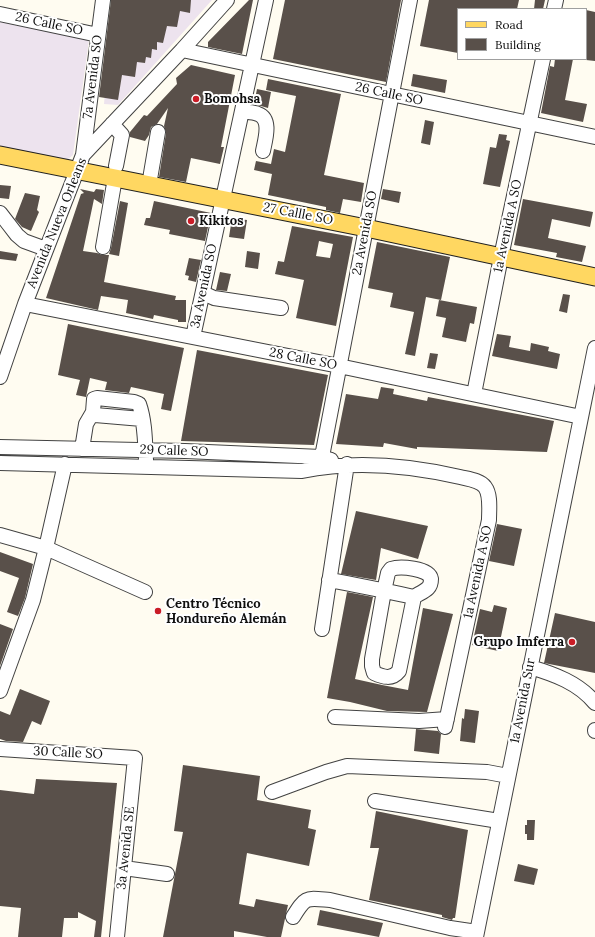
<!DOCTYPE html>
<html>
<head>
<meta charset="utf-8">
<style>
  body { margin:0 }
  #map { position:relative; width:595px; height:937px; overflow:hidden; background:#fffcf1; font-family:Lora,serif }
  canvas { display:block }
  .legend { position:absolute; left:457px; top:8px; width:130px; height:52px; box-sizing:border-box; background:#fff; border:1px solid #9f9f9f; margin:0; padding:5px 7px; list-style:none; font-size:12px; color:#0f0f0f }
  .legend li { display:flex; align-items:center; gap:8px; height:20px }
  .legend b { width:20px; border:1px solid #9f9f9f }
</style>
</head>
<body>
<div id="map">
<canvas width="595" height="937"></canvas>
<ul class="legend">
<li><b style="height:5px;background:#ffd761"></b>Road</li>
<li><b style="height:11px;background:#59504a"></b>Building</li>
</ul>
</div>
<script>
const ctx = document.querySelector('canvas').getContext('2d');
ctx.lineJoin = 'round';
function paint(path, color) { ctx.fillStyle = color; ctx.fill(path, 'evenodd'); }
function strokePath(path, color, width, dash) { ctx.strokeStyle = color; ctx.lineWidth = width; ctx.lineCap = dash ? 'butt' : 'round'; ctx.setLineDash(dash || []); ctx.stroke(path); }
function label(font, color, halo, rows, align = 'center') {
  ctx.font = font + ' Lora,serif'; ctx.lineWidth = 4; ctx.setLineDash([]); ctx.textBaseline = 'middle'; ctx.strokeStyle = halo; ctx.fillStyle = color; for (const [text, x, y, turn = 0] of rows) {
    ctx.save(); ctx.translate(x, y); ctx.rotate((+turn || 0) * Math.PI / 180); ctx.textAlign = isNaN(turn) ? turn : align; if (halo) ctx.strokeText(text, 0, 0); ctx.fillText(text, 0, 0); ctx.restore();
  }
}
const industrial = new Path2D(`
  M 113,0 L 212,0 L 118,105 L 104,104 Z
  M 0,22 L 89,40 L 73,155 L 66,161 L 0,147 Z`);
const building = new Path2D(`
  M 111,0 L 191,0 L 190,13 L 180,11 L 177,27 L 167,26 L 163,43 L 157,42 L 157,50 L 152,49 L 151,58 L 146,57 L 145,63 L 137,62 L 135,77 L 122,75 L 118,100 L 99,97 Z
  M 249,0 L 253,0 L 242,54 L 208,47 L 208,42 Z
  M 285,0 L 401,0 L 386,82 L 273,59 Z
  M 429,0 L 519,0 L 517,9 L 458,9 L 458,53 L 420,46 Z
  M 535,0 L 545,0 L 543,9 L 534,9 Z
  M 586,10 L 595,12 L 595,61 L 586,60 Z
  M 555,59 L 573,59 L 565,100 L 587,104 L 583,122 L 541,113 L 550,66 L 554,67 Z
  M 191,65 L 235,75 L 221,147 L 224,147 L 220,164 L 191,158 L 186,182 L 159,177 L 166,133 L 164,126 L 168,108 L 157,124 L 151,127 L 149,135 L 145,141 L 130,137 L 130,132 L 144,115 L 147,116 L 177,84 L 176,78 Z
  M 413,74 L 447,80 L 445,93 L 411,86 Z
  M 268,79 L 341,94 L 324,175 L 364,183 L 361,202 L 343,199 L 340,213 L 326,210 L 326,207 L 268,195 L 272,174 L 254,170 L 256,161 L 271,164 L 274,149 L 285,152 L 296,96 L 266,90 Z
  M 257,89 L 271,92 L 268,108 L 254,104 Z
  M 425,120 L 434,122 L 430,145 L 421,143 Z
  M 499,134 L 507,135 L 506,140 L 510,141 L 500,187 L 483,184 L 490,147 L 496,148 Z
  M 0,185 L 11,186 L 9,199 L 0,198 Z
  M 80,189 L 94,192 L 96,189 L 104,190 L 102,204 L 94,199 L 83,251 L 97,253 L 102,255 L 109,255 L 104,282 L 176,296 L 175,300 L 186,300 L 186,322 L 178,322 L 178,320 L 154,315 L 153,319 L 126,313 L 128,300 L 101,296 L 98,310 L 46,298 L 81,194 L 84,193 Z
  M 383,189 L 401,192 L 399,203 L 381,199 Z
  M 25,193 L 40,196 L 37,210 L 39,212 L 31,231 L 22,227 L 15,219 Z
  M 523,199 L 593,212 L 590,227 L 552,219 L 548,238 L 586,246 L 582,262 L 556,257 L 557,253 L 514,245 Z
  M 120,201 L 128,203 L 119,256 L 109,254 L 111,248 Z
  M 154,201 L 211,213 L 205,241 L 169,234 L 170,230 L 144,225 L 146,218 L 150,218 Z
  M 232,218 L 247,220 L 244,239 L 229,237 Z
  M 292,226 L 353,237 L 336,326 L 296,318 L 304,280 L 275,274 L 278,261 L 284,262 ZM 319,241 L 333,244 L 330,258 L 316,256 Z
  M 377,242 L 450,257 L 441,300 L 426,297 L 415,356 L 405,354 L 414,312 L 390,307 L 393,293 L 368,288 Z
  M 0,251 L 18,254 L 16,261 L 0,259 Z
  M 247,251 L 260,253 L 258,269 L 245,267 Z
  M 189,258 L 201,260 L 196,282 L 188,280 L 189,276 L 185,275 Z
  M 220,272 L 231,274 L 227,291 L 216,290 Z
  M 563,294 L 570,295 L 567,313 L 559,311 Z
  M 439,300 L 477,307 L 474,324 L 470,323 L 466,342 L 442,337 L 446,318 L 436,316 Z
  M 68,324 L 184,348 L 171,411 L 161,409 L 164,394 L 131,387 L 129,393 L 105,390 L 107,382 L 90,378 L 86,397 L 76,395 L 80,380 L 58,375 Z
  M 497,334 L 511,336 L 509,347 L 530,351 L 531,343 L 549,347 L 548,351 L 560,354 L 557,369 L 492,356 Z
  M 197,350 L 328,375 L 314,445 L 181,441 Z
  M 430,353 L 438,354 L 435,369 L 427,368 Z
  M 381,387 L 394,389 L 393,394 L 427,401 L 428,397 L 554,421 L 547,452 L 417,447 L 417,449 L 384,443 L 383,447 L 336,444 L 346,394 L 378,399 Z
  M 356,511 L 428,526 L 418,559 L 381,548 L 376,580 L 341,574 Z
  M 497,524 L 522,529 L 514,566 L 489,561 Z
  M 0,552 L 33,564 L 25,598 L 18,616 L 7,612 L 19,578 L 0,571 Z
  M 347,592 L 373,597 L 355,679 L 382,685 L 408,690 L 423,608 L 453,614 L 427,712 L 387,711 L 350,702 L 327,698 Z
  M 494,605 L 507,608 L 498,651 L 472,645 L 480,609 L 492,612 Z
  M 555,613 L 595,622 L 595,673 L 544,663 Z
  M 0,624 L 13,629 L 0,666 Z
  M 20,689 L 50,701 L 41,725 L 32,721 L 23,742 L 6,741 L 0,739 L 0,711 L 10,715 Z
  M 465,709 L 479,711 L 475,743 L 460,741 L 462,718 L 464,719 Z
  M 416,729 L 438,731 L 441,734 L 439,754 L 414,751 Z
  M 183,765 L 260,776 L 257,800 L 311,810 L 308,828 L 316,830 L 309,866 L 247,853 L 239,904 L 254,907 L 256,899 L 288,905 L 281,937 L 267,937 L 234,931 L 234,937 L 163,937 L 183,832 L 174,831 Z
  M 36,779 L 117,783 L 101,937 L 94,937 L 96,921 L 78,912 L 78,918 L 64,918 L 62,937 L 18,937 L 21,908 L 0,906 L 0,790 L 34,794 Z
  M 376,811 L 468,830 L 455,918 L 453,918 L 452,920 L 442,917 L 442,915 L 369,900 L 379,848 L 370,848 Z
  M 527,820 L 535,820 L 534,840 L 527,840 L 527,834 L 525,834 L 525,825 L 527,825 Z
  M 518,864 L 538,869 L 534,885 L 514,881 Z
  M 320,910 L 383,923 L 379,937 L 317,925 Z`);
const minor = new Path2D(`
  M 554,9 L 556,0
  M 0,14 L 98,35
  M 182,50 L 595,137
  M 242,111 C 247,112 253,112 258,114 C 272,119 265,140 263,151
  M 112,124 L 122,135 L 116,166
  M 83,155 L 103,0
  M 149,185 L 158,132
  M 0,213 L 17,235 L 24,241 L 46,249
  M 103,247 L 115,178
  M 203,293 L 214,298 L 281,308
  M 25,304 L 339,366 L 581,417
  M 193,337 L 266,0
  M 0,377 L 25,304 L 83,155 L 182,50 L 227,0
  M 474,394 L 501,257 L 543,59
  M 142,419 L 95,415 L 93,412 L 94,399 L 97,398 L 134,402 L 139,404 C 145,421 145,442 146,460
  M 0,447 L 185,451 L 321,457 L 331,460
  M 82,449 L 86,424 L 93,412
  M 0,463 L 302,471 C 354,460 408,465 460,477 C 468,479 480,480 485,487 C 491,495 489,510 489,520 L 445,727
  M 320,467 L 410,0
  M 0,535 L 46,548 L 65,464
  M 329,580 C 357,585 386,591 414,597 C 418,594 424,592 428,588 C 430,586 431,583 431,579 C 429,568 400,566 391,569 L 388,573 L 384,591 L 372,659 L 372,666 L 374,673 C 383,677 392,680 399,671 L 414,597
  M 322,629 L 347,464
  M 530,667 C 554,674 579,683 595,703
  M 0,691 L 33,600 L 46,548 L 145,592
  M 335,717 L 419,721 L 447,719
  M 595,731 L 595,730
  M 0,749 L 135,758 L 117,937
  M 272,792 L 326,772 L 347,766 L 487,772 L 508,776
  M 375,801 L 499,821
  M 124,868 L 167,874
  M 293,917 C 306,896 306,898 330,900 L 450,928 L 477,932
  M 476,937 L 595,348`);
const major = new Path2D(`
  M 0,155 L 366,228 L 595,277`);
const markers = [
  [196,99,4,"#ca1c26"],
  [191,221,4,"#ca1c26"],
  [158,611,4,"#ca1c26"],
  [572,642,4,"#ca1c26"]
];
const streetNames = [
  ["26 Calle SO",49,24,12],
  ["7a Avenida SO",93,77,-83],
  ["26 Calle SO",389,94,12],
  ["27 Callle SO",298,214,11],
  ["Avenida Nueva Orleans",57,223,-68],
  ["1a Avenida A SO",508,226,-78],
  ["2a Avenida SO",365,233,-79],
  ["3a Avenida SO",204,286,-78],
  ["28 Calle SO",303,359,11],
  ["29 Calle SO",174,451,2],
  ["1a Avenida A SO",478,572,-78],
  ["1a Avenida Sur",523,701,-79],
  ["30 Calle SO",68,753,3],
  ["3a Avenida SE",126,848,-84]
];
const poiNames = [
  ["Bomohsa",204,99],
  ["Kikitos",199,221],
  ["Centro Técnico",166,604],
  ["Hondureño Alemán",166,619],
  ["Grupo Imferra",564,642,"right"]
];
paint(industrial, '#ede3ee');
paint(building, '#59504a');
strokePath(minor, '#424242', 16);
strokePath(major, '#202020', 19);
strokePath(minor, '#fff', 14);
strokePath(major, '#ffd761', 17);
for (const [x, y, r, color] of markers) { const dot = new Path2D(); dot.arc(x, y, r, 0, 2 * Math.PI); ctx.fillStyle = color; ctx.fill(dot); strokePath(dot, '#fff', 1.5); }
label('13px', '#0f0f0f', '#fff', streetNames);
label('bold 13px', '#0f0f0f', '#fff', poiNames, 'left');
</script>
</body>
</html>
